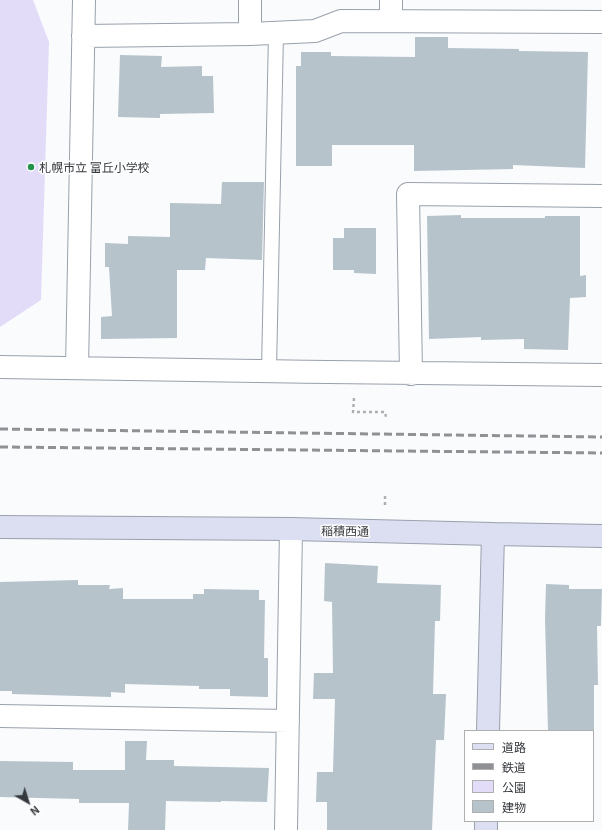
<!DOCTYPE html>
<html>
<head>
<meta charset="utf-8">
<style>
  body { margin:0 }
  #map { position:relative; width:602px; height:830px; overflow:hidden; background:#f9fbfd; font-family:Georgia,"Noto Sans JP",serif }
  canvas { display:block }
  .legend { position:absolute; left:464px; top:730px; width:130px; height:92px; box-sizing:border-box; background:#fff; border:1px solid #aeafb1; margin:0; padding:5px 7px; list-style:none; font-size:12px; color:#35383d }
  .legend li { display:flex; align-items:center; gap:8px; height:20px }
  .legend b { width:20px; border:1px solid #aeafb1 }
  .north { position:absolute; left:8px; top:782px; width:40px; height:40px; -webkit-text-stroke:3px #fff; paint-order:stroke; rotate:141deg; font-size:11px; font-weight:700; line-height:16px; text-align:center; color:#35383d }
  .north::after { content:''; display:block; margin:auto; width:14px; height:18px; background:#35383d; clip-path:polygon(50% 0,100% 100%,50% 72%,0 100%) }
</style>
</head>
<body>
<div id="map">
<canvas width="602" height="830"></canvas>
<ul class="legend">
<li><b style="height:5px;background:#dcdff2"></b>道路</li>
<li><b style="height:5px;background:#8f9195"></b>鉄道</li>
<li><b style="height:11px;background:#e3dcf9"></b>公園</li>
<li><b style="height:11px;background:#b6c3cb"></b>建物</li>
</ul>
<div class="north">N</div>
</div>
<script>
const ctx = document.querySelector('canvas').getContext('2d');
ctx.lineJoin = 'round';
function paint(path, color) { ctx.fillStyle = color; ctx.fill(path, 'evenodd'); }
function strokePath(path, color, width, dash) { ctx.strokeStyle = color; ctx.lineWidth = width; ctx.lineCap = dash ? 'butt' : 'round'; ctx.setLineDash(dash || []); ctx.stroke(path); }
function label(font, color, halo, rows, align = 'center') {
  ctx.font = font + ' Georgia,"Noto Sans JP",serif'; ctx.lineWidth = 3; ctx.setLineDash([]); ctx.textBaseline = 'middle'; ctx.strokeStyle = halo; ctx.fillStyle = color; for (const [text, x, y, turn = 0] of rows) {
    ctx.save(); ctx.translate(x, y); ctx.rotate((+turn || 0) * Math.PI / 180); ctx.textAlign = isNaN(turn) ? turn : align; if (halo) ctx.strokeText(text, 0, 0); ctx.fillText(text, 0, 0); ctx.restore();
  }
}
const green = new Path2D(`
  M 0,0 L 33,0 L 49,42 L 41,300 L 0,327 Z`);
const building = new Path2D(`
  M 415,37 L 448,37 L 448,48 L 519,49 L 519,51 L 588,52 L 585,168 L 513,165 L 513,169 L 414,171 L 414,145 L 332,145 L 332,166 L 296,166 L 296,66 L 301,66 L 301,52 L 331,52 L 331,56 L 415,57 Z
  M 120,55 L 162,56 L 161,67 L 202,66 L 202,76 L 213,76 L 214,113 L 160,114 L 160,118 L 118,117 Z
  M 222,182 L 264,182 L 262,260 L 206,258 L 205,270 L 177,270 L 177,338 L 101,339 L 101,317 L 112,316 L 109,267 L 105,267 L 105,243 L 128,244 L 128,236 L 170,237 L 170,203 L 221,204 Z
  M 461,215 L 461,218 L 545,218 L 545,216 L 580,216 L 580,276 L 586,275 L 586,297 L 570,298 L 568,350 L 524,349 L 524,339 L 481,340 L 481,337 L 429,339 L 427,216 Z
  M 344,228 L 376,228 L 376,274 L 354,273 L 354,270 L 333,270 L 333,238 L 344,238 Z
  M 325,563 L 378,566 L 377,583 L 441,585 L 440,621 L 435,621 L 433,694 L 446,694 L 444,740 L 436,740 L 432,830 L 327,830 L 327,802 L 316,802 L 317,772 L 333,772 L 335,699 L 313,699 L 314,673 L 333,673 L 332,602 L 324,601 Z
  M 78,580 L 78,585 L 110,585 L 109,589 L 123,588 L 123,599 L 193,599 L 193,594 L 204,594 L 204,589 L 259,590 L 259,600 L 265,600 L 264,658 L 268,658 L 268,697 L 230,696 L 230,689 L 199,689 L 199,686 L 125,684 L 125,693 L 111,692 L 111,697 L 12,694 L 12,691 L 0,691 L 0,582 Z
  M 546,584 L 569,585 L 569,589 L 602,589 L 601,626 L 597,626 L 598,685 L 594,685 L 594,731 L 548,731 L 545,619 Z
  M 125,741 L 147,741 L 146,760 L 174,760 L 174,766 L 269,768 L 267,802 L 221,801 L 221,802 L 166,801 L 165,830 L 128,830 L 129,803 L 79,803 L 79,799 L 0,797 L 0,761 L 73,762 L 73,770 L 125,770 Z`);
const path = new Path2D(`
  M 354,398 L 353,412 L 385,412 L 386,417
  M 385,505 L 385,496`);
const lane = new Path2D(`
  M 269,370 L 276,33`);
const street = new Path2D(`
  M 391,0 L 391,21
  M 250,34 L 250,0
  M 83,36 L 250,34 L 315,31 L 341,21 L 602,22
  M 0,367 C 201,370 401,374 602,375
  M 77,368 L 84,0
  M 411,374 L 408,194 L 602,196
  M 0,716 L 288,721
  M 286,830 L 291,529`);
const secondary = new Path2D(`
  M 0,527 L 291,529 L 493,534 L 488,731
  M 493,534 L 602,536
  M 486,830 L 486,821`);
const rail = new Path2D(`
  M 0,429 L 602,437
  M 0,447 L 602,453`);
const markers = [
  [31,167,4,"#26934b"]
];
const poiNames = [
  ["札幌市立 富丘小学校",39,167]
];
const streetNames = [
  ["稲積西通",345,531,1]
];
paint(green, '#e3dcf9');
paint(building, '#b6c3cb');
strokePath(lane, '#99a1ac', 16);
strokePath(street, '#99a1ac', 24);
strokePath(secondary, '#99a1ac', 24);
strokePath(path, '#adafb2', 2.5, [3, 3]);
strokePath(lane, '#fff', 14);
strokePath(street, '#fff', 22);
strokePath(secondary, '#dcdff2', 22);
strokePath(rail, '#8f9195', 3, [8, 4]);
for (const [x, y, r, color] of markers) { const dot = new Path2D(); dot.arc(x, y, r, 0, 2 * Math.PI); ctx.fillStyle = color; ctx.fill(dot); strokePath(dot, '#fff', 1.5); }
label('12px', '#35383d', '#fff', poiNames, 'left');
label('12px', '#35383d', '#fff', streetNames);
</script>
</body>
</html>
